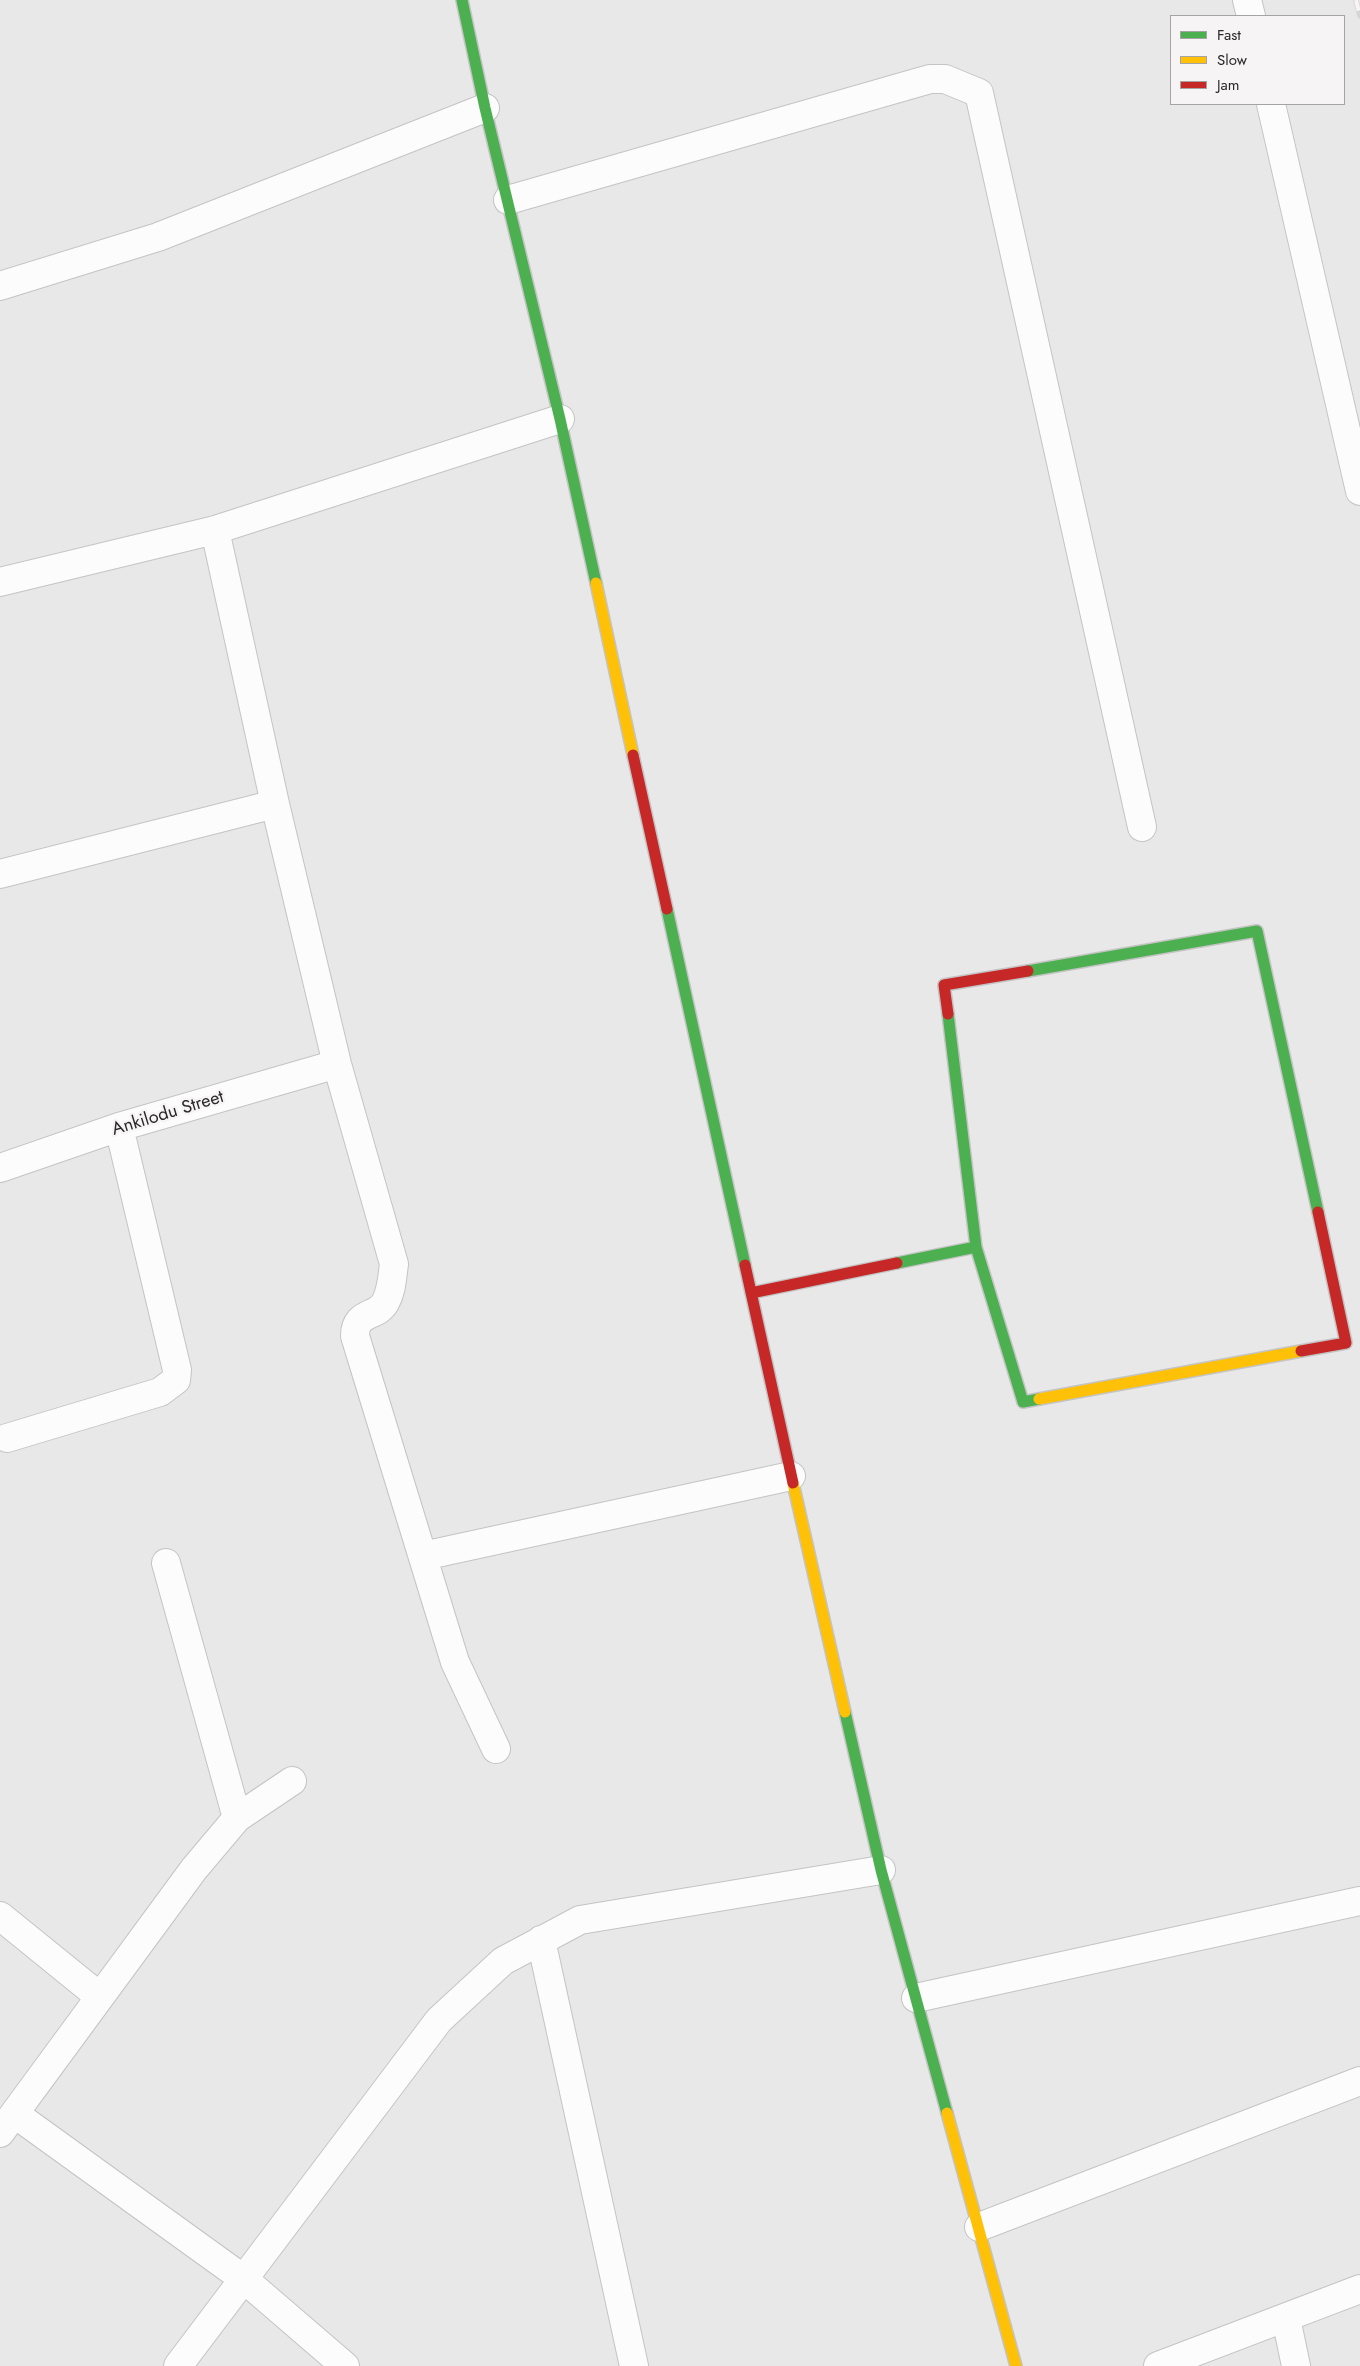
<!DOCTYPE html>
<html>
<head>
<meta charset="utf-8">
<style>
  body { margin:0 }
  #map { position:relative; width:1360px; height:2366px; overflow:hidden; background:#e8e8e8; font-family:Jost,sans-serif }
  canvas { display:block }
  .legend { position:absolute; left:1170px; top:15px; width:175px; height:90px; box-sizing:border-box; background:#f7f4f6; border:1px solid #a5a3a4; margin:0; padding:6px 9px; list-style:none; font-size:15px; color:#2a292a }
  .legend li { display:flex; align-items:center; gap:10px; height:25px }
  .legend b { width:25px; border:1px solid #a5a3a4 }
</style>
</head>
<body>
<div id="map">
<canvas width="1360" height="2366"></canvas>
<ul class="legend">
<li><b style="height:6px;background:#4caf50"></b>Fast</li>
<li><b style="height:6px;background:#ffc107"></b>Slow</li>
<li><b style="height:6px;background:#c62828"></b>Jam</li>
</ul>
</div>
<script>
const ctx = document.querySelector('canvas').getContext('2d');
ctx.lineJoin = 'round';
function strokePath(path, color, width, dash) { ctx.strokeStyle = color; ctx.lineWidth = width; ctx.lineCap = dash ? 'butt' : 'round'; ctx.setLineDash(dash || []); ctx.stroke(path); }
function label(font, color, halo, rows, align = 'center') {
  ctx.font = font + ' Jost,sans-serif'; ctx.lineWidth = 4.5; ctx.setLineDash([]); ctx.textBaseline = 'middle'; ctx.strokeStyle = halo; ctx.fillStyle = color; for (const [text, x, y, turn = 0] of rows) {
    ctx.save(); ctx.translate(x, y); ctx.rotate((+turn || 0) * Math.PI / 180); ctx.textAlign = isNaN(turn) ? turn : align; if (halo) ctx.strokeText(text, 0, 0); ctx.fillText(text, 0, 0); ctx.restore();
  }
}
const street = new Path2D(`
  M 1247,0 L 1251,16
  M 1271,104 L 1360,491
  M 508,200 L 930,79 L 945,79 L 979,93 L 1142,827
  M 0,286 L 158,237 L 485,108
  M 215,530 L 275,804 L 337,1064 L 394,1264 C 392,1277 392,1291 385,1303 C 376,1318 355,1311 355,1336 L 455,1662 L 496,1749
  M 0,582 L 215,530 L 560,419
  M 0,874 L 275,804
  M 0,1168 L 119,1127 L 337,1064
  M 7,1438 L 160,1392 L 176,1380 L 177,1370 L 119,1127
  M 423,1556 L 791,1476
  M 166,1563 L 237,1818
  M 0,1916 L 100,1997
  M 541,1940 L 634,2366
  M 916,1998 L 1360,1901
  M 15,2114 L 245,2280 L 345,2366
  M 0,2133 L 194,1869 L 237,1818 L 292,1781
  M 979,2227 L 1360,2081
  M 1286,2318 L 1296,2366
  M 178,2366 L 439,2020 L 503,1961 L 580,1920 L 881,1870
  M 1158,2366 L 1360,2289`);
const fast = new Path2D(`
  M 462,0 L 485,108 L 560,419 L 596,583
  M 667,909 L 745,1265
  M 1028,971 L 1257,931 L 1318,1212
  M 976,1247 L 1023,1402 L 1039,1399
  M 897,1263 L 976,1247 L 948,1014
  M 845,1712 L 881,1870 L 947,2113`);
const slow = new Path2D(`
  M 596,583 L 633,755
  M 1039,1399 L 1301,1351
  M 793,1483 L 845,1712
  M 947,2113 L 1016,2366`);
const jam = new Path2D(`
  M 633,755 L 667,909
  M 948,1014 L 944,985 L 1028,971
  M 745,1265 L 793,1483
  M 751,1293 L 897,1263
  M 1301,1351 L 1346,1343 L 1318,1212`);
const rail = new Path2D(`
  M 1356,0 L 1360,16`);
const streetNames = [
  ["Ankilodu Street",168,1114,-17]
];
strokePath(street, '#c4c4c4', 30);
strokePath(fast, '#c4c4c4', 14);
strokePath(slow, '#c4c4c4', 14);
strokePath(jam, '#c4c4c4', 14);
strokePath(street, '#fcfcfc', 28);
strokePath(fast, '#4caf50', 11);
strokePath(slow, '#ffc107', 11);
strokePath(jam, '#c62828', 11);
strokePath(rail, '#d5d5d5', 5.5);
strokePath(rail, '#f7f4f6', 4, [11]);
label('18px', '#2a292a', '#f7f4f6', streetNames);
</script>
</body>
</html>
